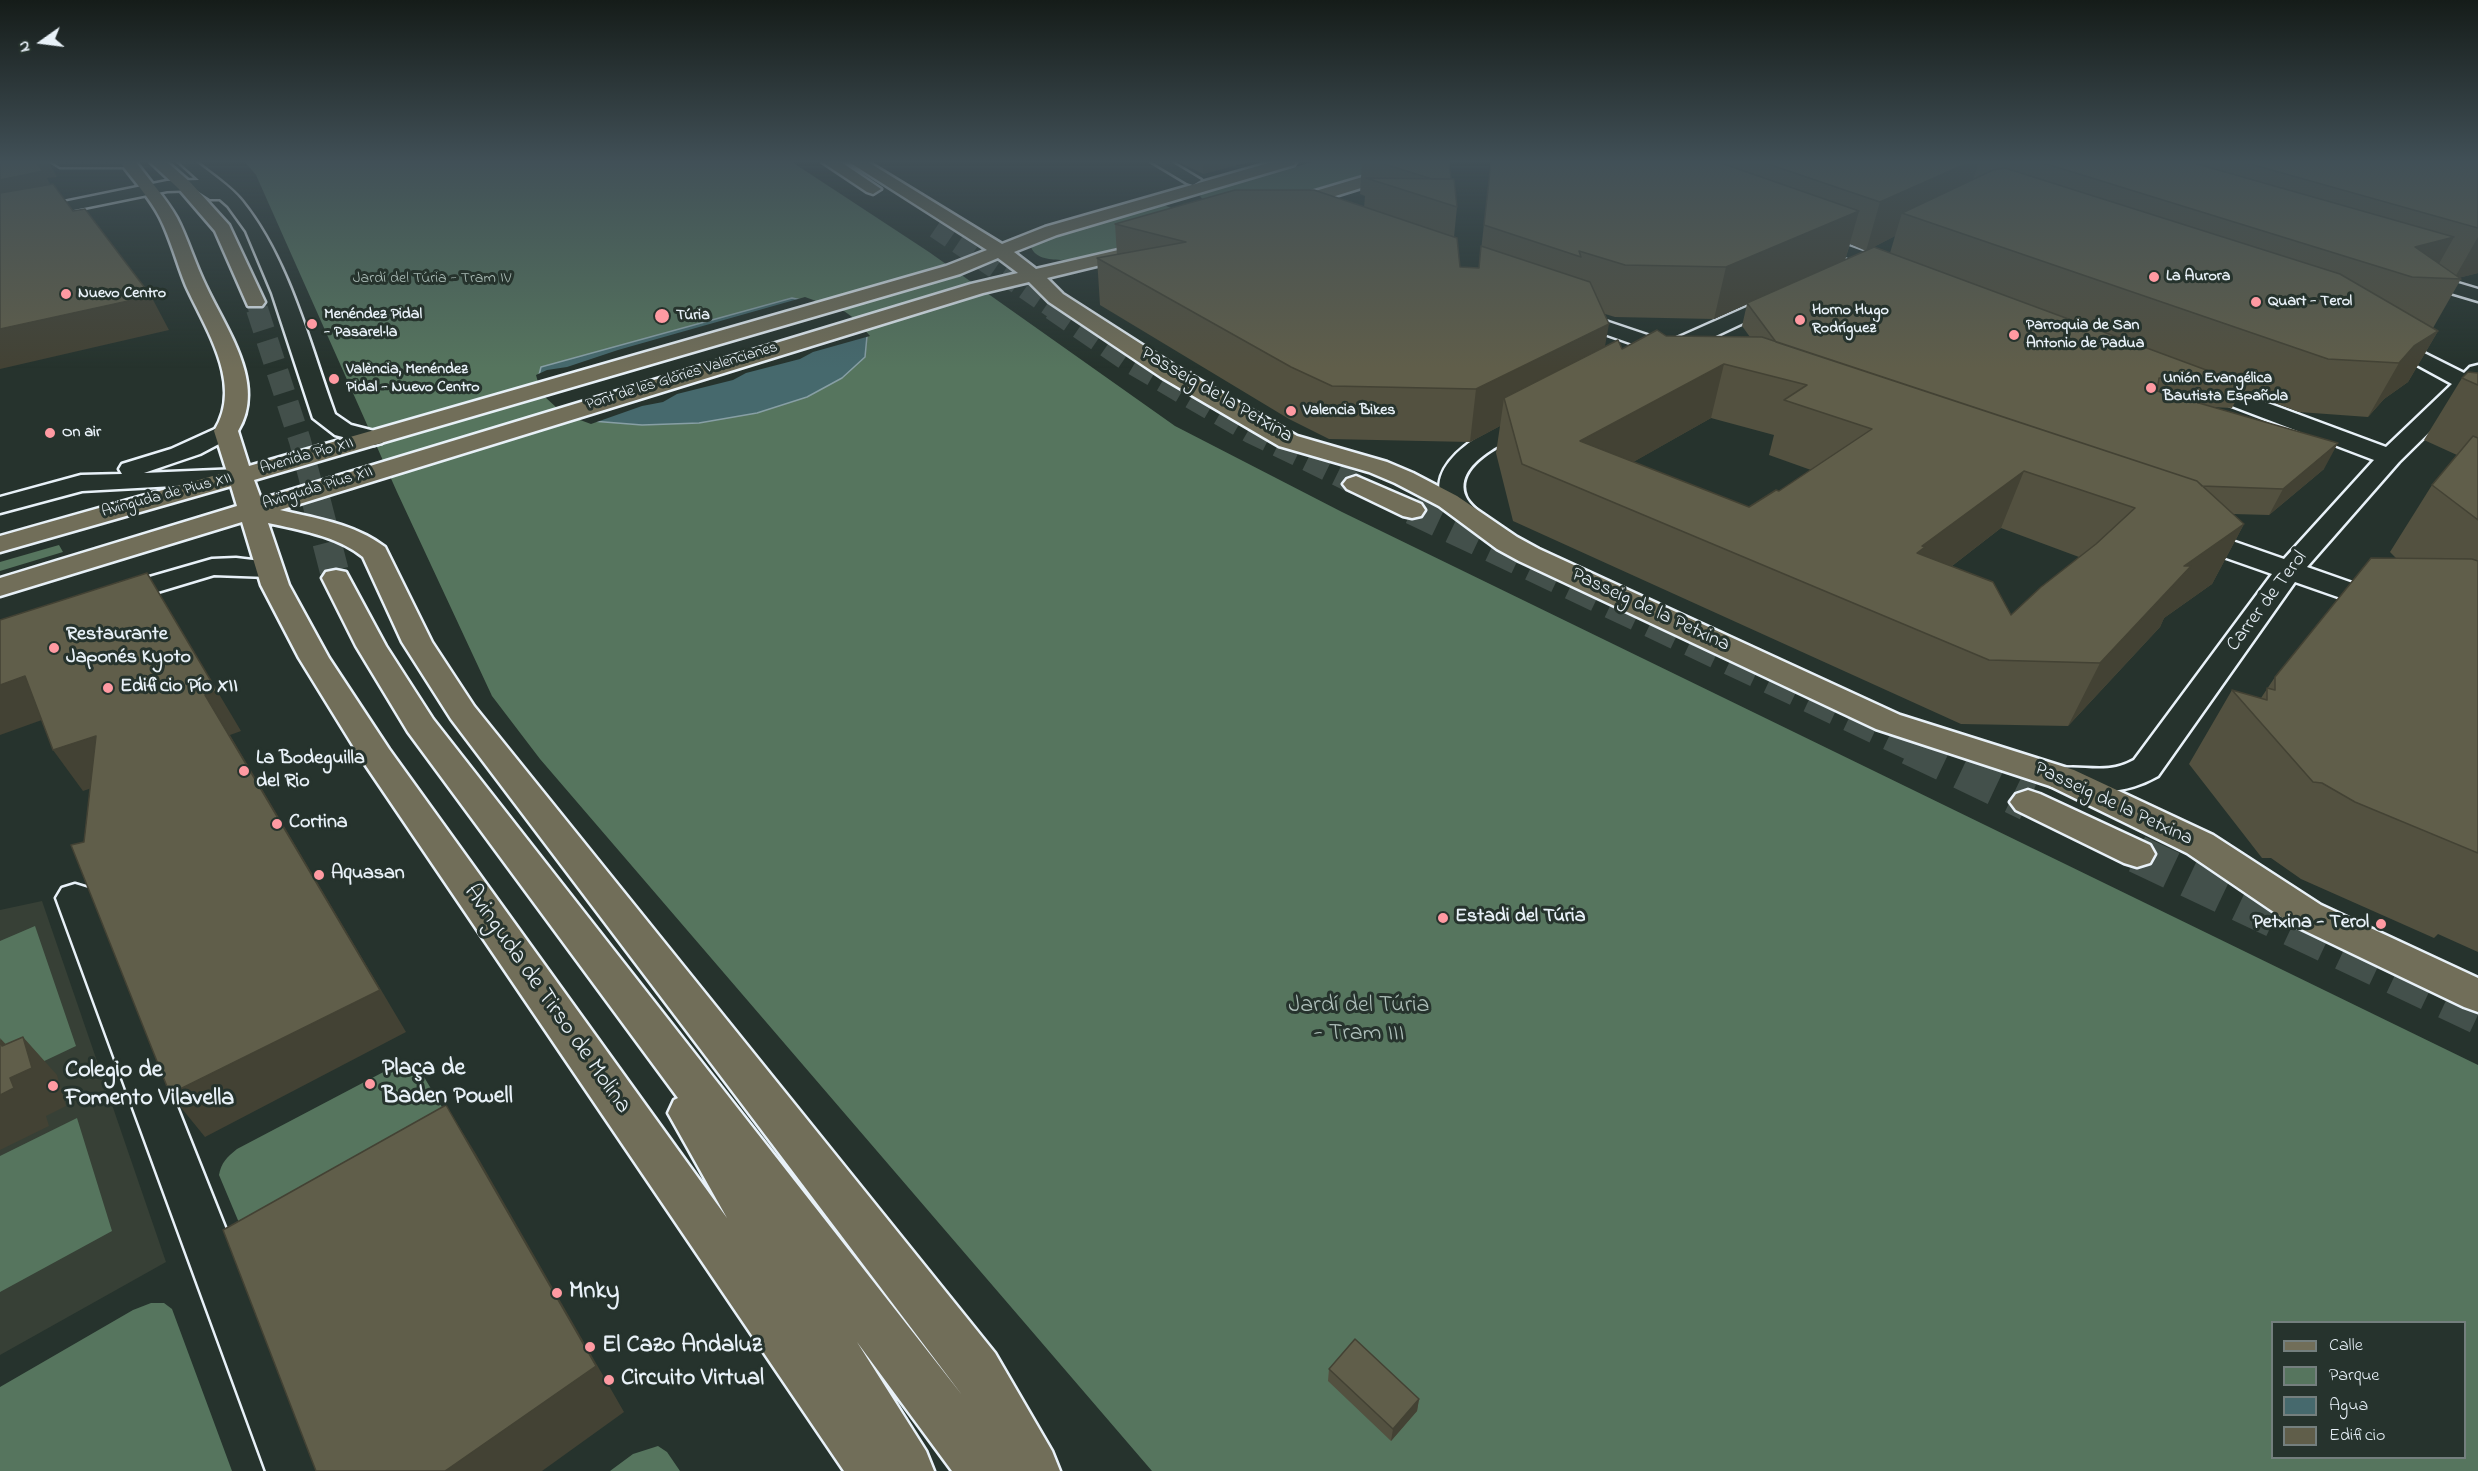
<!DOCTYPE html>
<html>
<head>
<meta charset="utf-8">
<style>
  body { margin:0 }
  #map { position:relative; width:2478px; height:1471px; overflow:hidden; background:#26332d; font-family:"Indie Flower",sans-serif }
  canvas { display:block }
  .legend { position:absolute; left:2271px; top:1321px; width:195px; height:138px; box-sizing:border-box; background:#26332d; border:2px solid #747f7e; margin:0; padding:8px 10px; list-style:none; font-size:18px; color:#e8f1f8 }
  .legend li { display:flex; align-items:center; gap:12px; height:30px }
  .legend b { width:30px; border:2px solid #747f7e }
  .north { position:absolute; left:12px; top:12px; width:60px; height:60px; -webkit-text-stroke:4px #26332d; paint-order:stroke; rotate:256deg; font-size:16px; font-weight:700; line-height:24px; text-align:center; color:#e8f1f8 }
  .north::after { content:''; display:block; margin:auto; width:21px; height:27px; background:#e8f1f8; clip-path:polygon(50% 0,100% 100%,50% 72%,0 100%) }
</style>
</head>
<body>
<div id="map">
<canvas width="2478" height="1471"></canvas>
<ul class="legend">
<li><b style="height:8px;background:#716e59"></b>Calle</li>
<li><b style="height:16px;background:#56755e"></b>Parque</li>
<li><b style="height:16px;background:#46696d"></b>Agua</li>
<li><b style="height:16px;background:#605e4a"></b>Edificio</li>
</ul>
<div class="north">N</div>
</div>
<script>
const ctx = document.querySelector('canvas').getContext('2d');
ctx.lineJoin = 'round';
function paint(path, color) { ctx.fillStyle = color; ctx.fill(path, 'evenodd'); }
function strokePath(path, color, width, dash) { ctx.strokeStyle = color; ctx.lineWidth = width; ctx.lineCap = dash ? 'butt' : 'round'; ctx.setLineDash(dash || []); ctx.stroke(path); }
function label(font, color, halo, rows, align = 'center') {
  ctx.font = font + ' "Indie Flower",sans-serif'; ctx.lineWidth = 6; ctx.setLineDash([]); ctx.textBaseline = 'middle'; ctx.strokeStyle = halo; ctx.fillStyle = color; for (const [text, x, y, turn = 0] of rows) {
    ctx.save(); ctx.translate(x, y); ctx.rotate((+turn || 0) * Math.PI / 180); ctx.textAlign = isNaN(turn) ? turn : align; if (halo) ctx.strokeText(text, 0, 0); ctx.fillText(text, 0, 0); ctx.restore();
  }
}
const built = new Path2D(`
  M 42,901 L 166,1262 L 0,1355 L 0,910 Z`);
const green = new Path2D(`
  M 245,162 L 792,162 L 929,252 L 1175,426 L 1342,512 L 2478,1065 L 2478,1471 L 1152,1471 L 540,759 L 492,696 L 397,492 L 256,175 ZM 2272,1322 L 2464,1322 L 2464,1458 L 2272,1458 Z
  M 1313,162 L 1405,162 L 1248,209 L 1203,200 L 1200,196 L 1205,191 Z
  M 1161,204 L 1208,222 L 1077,259 C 1064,260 1037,263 1031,247 L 1041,239 Z
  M 59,545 L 63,552 L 0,571 L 0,562 Z
  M 35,926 L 76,1046 L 0,1082 L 0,941 Z
  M 411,1063 L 418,1067 L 451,1122 L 245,1237 L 219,1175 C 221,1163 227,1157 237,1149 L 391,1068 Z
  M 77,1118 L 112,1231 L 0,1292 L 0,1156 Z
  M 151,1303 L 164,1303 L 172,1309 L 232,1471 L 0,1471 L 0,1387 L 133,1310 Z
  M 658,1446 L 667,1452 L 680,1471 L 610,1471 L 633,1454 Z`);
const water = new Path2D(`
  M 792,298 L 811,302 L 867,336 L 865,357 L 842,378 L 807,397 L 757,413 L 699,423 L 642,425 L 592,421 L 539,375 L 541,367 Z`);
const pier = new Path2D(`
  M 805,297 L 844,311 L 855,319 L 870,336 L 813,352 L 800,359 L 746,373 L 733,380 L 677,394 L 663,402 L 642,406 L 591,424 L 572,417 L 557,408 L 545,397 L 539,386 L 536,375 L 547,370 L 567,367 L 618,350 Z`);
const majorTunnelFar3 = new Path2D(`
  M 935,229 L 1055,311
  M 255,302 L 258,311`);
const majorTunnelFar2 = new Path2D(`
  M 257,309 L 300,441 L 316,502
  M 1052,309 L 1128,361 L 1250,432 L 1356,484`);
const majorTunnelFar1 = new Path2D(`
  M 316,500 L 336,578
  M 1412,510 L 1913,747`);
const majorTunnel = new Path2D(`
  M 1910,746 L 2028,802
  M 2137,854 L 2478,1015`);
const minor = new Path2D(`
  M 52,162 L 137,162 L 129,167 L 60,167 Z
  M 179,162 L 196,162 C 211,174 230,186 242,201 C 289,259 310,345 335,414 L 351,425 L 382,433 L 386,438 L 382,443 L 374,445 L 335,435 L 313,418 L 272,293 L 246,231 L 228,206 L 220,199 L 210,199 L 196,190 L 167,191 L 0,225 L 0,215 L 167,181 L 199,180 Z
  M 1152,162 L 1171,162 L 1201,180 L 1193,185 L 1187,183 Z
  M 1806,231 L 1905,266 L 1907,270 L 1905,274 L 1891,274 L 1800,240 L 1797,236 L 1800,232 Z
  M 2414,270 L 2478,289 L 2478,301 L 2407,280 L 2404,276 L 2407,272 Z
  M 1785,290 L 1792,292 L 1795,296 L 1792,300 L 1688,349 L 1693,354 L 1690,359 C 1682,360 1675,357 1668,358 C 1660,359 1657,363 1647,361 L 1644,356 L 1650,350 L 1559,318 L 1556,314 L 1559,310 L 1573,310 L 1668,342 Z
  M 2382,332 L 2464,373 L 2470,367 L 2478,365 L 2478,396 L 2469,393 L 2399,462 L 2307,567 L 2398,599 L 2403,605 L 2398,611 L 2388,614 L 2378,611 L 2295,582 L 2158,776 C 2125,795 2086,796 2050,786 L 2045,778 L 2050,770 C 2080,762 2104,777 2134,760 L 2272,574 L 2178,541 L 2175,535 L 2178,529 L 2188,527 L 2198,529 L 2284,559 L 2374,460 L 2187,389 L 2184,384 L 2187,379 L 2195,377 L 2203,379 L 2386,447 L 2452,384 L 2375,342 L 2372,338 L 2375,334 Z
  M 1537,411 L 1545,413 L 1549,418 L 1545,423 C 1521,435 1450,460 1466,497 C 1469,504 1477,509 1481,515 L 1477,521 C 1464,524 1458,521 1449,511 C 1410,463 1500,420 1537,411 Z
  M 226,424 L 234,426 L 238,431 L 234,436 L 200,454 L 144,473 L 239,469 L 248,472 L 252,477 L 248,482 L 82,491 L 0,513 L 0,497 L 81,475 L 122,474 L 119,469 L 122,464 L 171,449 Z
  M 236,558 L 278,563 L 282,569 L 278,575 L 268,577 L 214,575 L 111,606 L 101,603 L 97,597 L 101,591 L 212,559 Z
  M 75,884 L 88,888 L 94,898 L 322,1471 L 266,1471 L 56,898 L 62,888 Z`);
const major = new Path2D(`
  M 120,162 L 136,162 C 149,180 166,198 177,218 C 188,239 195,264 206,286 C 226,329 267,384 238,431 L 249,466 L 946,266 L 987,250 L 849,162 L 868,162 L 1002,244 L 1045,227 L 1272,162 L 1296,162 L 1294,165 L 1057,235 L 1014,252 L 1036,269 L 1140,245 L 1146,246 L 1149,250 L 1146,254 L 1047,278 L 1063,294 L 1177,367 L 1297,436 L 1387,462 L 1413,473 L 1457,496 L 1517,537 L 1539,549 L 1900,715 L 2074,770 L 2213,835 L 2321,905 L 2478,978 L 2478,1012 L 2464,1007 L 2293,925 L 2187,853 L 2050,786 L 1876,729 L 1519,561 L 1497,549 L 1439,506 L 1395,483 L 1369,472 L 1279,446 L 1161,377 L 1049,302 L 1029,282 L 983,293 L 280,510 C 315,518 355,524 385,547 L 432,642 L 474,706 L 995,1353 L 1052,1451 L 1060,1471 L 952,1471 L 857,1342 L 926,1451 L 934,1471 L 844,1471 L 360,757 L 299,658 L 261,585 L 242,522 L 0,596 L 0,578 L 237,506 L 231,486 L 0,552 L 0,536 L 227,472 L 214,431 C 244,385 206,330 186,286 C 177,264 171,240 160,218 C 150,198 133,180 120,162 ZM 998,258 L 1018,273 L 971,284 L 261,499 L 254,480 L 960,274 ZM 268,523 C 300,530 337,536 363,557 L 402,642 L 451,719 L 962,1395 L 433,719 L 386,646 L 346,572 L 336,570 L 326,572 L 322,578 L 356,646 L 408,732 L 678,1098 L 674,1100 L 668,1113 L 727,1218 L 389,749 L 329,658 L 289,585 Z
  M 150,162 L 167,162 L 190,182 L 229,225 L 265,302 L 262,306 L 248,306 L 215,231 L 178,188 Z
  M 822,162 L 841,162 L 881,189 L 873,194 L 867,192 Z
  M 1413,162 L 1437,162 L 1435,165 L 1287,211 L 1275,211 L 1273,207 L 1275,203 Z
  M 1356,476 L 1421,504 L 1425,510 L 1421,516 L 1412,518 L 1403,516 L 1347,489 L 1343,484 L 1347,479 Z
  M 2028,790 L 2040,794 L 2150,845 L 2155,854 L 2150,863 L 2137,867 L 2124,863 L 2016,810 L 2010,802 L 2016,794 Z`);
const wall = new Path2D(`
  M 1179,162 L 1249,162 L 1203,174 Z
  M 1362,162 L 1449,162 L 1451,179 L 1457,207 L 1454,237 L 1460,267 L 1479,268 L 1491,162 L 2478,162 L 2478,273 L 2458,278 L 2461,279 L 2433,328 L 2438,331 L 2408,382 L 2384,399 L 2368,417 L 2299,412 L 2241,390 L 2232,408 L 2210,407 L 2324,469 L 2269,515 L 2233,514 L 2244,524 L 2212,584 L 2164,618 L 2160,627 L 2068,726 L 1961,724 L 1513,521 L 1496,453 L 1500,426 L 1470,442 L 1329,439 L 1289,419 L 1100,305 L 1097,258 L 1117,255 L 1115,224 L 1364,207 L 1365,196 L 1360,194 ZM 1895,236 L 1890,253 L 1845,260 L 1850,244 L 1866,251 ZM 1747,304 L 1742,326 L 1750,337 L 1666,336 L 1622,349 L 1605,347 L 1605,314 L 1615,317 L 1714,319 ZM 1711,418 L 1774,435 L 1769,455 L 1811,470 L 1779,491 L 1749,507 L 1633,462 ZM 2001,528 L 2079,557 L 2011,615 L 1952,566 Z
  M 2478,373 L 2478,952 L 2438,934 L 2434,938 L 2301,879 L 2271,858 L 2262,858 L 2189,764 L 2232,690 L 2261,698 L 2275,677 L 2397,559 L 2390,552 L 2432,485 L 2457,455 L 2424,440 L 2462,378 Z
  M 1329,1369 L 1419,1399 L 1417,1411 L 1391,1441 L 1328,1381 Z`);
const shadedWall = new Path2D(`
  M 34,162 L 49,162 L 57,177 L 47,178 L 59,201 L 0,213 L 0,180 Z
  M 1203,162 L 1249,162 L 1203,174 Z
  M 1970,162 L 1979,162 L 1965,202 L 1902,213 L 1895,236 L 1866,251 L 1880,202 Z
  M 1859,211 L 1845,260 L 1714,319 L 1726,267 Z
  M 2454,237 L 2431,278 L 2415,247 Z
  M 2478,237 L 2478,273 L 2454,279 Z
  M 151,296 L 169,330 L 0,369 L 0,329 Z
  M 1609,324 L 1600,374 L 1504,398 L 1500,426 L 1470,442 L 1476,389 Z
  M 2438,331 L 2408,382 L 2384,399 L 2368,417 L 2399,363 L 2414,346 Z
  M 1724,364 L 1711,418 L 1584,490 L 1580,441 Z
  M 2338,443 L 2324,469 L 2269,515 L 2283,489 Z
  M 2024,471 L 2001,528 L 1904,603 L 1917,553 L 1922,546 Z
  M 2244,524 L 2212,584 L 2164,618 L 2160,627 L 2068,726 L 2100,663 L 2184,566 Z
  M 147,573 L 241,731 L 230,735 L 406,1032 L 205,1137 L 170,1094 L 205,695 Z
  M 25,676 L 53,716 L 0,735 L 0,685 Z
  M 96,736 L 124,777 L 83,791 L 53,750 Z
  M 23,1037 L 57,1075 L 66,1106 L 46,1116 L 49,1126 L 0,1150 L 0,1095 L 10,1078 L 0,1038 L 29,1069 Z
  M 446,1105 L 476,1154 L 624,1412 L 542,1471 L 445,1471 Z
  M 1419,1399 L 1417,1411 L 1391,1441 L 1393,1429 Z`);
const building = new Path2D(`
  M 0,162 L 36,162 L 43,171 L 0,180 Z
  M 1378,162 L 1449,162 L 1451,179 L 1432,179 Z
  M 1491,162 L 1718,162 L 1859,211 L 1726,267 L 1625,265 L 1579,251 L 1581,257 L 1484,225 Z
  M 1762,162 L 1970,162 L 1880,202 Z
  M 2040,162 L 2190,162 L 2454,237 L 2415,247 L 2461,279 L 2412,277 Z
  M 2243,162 L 2478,162 L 2478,228 Z
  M 2005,168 L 2340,274 L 2438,331 L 2414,346 L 2399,363 L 2328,359 L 1902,213 L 1993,170 Z
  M 1366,178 L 1454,179 L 1457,207 Z
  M 53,184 L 73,211 L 85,209 L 151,296 L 0,329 L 0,193 Z
  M 1235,190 L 1314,190 L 1457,238 L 1460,267 L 1479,268 L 1481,246 L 1590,282 L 1609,324 L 1476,389 L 1332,386 L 1291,367 L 1097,258 L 1186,242 L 1115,224 Z
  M 1874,247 L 2244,384 L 2159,378 L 2157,391 L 2338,443 L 2283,489 L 2202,486 L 2197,481 L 1776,342 L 1747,303 Z
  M 1657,330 L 1666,336 L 1762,337 L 2197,481 L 2244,524 L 2184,566 L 2191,566 L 2100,663 L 1989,660 L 1522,464 L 1504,398 L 1618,340 L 1622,349 ZM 1724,364 L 1807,385 L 1784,400 L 1872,429 L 1779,491 L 1776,490 L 1749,507 L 1580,441 ZM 2024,471 L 2135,508 L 2096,544 L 2041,587 L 2011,615 L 1993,582 L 1917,553 L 1925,547 L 1922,546 Z
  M 2468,372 L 2478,373 L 2478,385 L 2462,378 Z
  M 2473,436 L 2478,438 L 2478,520 L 2432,485 Z
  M 2371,558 L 2472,559 L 2478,561 L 2478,853 L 2355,802 L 2322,783 L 2313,782 L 2232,690 L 2267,700 L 2267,688 L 2275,690 L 2275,677 Z
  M 147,573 L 217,691 L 205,695 L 380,990 L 170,1094 L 71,845 L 84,842 L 96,736 L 53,750 L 25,676 L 0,685 L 0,620 Z
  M 23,1037 L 32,1068 L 10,1078 L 14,1088 L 0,1095 L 0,1040 L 2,1046 Z
  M 446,1105 L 596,1366 L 445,1471 L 316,1471 L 223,1230 Z
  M 1355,1339 L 1419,1399 L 1393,1429 L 1329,1369 Z`);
const markers = [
  [2154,277,6,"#ff9aa2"],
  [66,294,6,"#ff9aa2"],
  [2256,302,6,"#ff9aa2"],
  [662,316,8,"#ff9aa2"],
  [1800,320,6,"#ff9aa2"],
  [312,324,6,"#ff9aa2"],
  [2014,335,6,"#ff9aa2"],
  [334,379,6,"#ff9aa2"],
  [2151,388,6,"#ff9aa2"],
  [1291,411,6,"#ff9aa2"],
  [50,433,6,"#ff9aa2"],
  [54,648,6,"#ff9aa2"],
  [108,688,6,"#ff9aa2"],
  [244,771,6,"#ff9aa2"],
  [277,824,6,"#ff9aa2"],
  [319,875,6,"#ff9aa2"],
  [1443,918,6,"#ff9aa2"],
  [2381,924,6,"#ff9aa2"],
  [370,1084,6,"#ff9aa2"],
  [53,1086,6,"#ff9aa2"],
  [557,1293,6,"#ff9aa2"],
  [590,1347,6,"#ff9aa2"],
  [609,1380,6,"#ff9aa2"]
];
const farPoinames = [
  ["La Aurora",2166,277],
  ["Nuevo Centro",78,294],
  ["Quart - Terol",2268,302],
  ["Horno Hugo",1812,311],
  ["Rodríguez",1812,329],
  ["Menéndez Pidal",324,315],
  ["- Pasarel·la",324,333],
  ["Túria",676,316],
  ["Parroquia de San",2026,326],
  ["Antonio de Padua",2026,344],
  ["València, Menéndez",346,370],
  ["Pidal - Nuevo Centro",346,388],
  ["Unión Evangélica",2163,379],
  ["Bautista Española",2163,397],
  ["Valencia Bikes",1303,411],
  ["On air",62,433]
];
const farParknames = [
  ["Jardí del Túria - Tram IV",432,279]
];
const farStreetnames = [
  ["Pont de les Glòries Valencianes",682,377,-17],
  ["Avenida Pío XII",307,457,-16],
  ["Avinguda Pius XII",318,489,-17],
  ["Avinguda de Pius XII",167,496,-15]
];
const streetNames = [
  ["Passeig de la Petxina",1216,396,30],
  ["Carrer de Terol",2268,602,-53],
  ["Passeig de la Petxina",1650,611,25],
  ["Passeig de la Petxina",2113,805,25]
];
const poiNames = [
  ["Restaurante",66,636],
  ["Japonés Kyoto",66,659],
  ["Edificio Pío XII",120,688],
  ["La Bodeguilla",256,760],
  ["del Rio",256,783],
  ["Cortina",289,824],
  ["Aquasan",331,875],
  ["Estadi del Túria",1455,918],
  ["Petxina - Terol",2369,924,"right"]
];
const nearStreetnames = [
  ["Avinguda de Tirso de Molina",546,1000,55]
];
const nearParknames = [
  ["Jardí del Túria",1359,1007],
  ["- Tram III",1359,1035]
];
const nearPoinames = [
  ["Plaça de",382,1070],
  ["Baden Powell",382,1098],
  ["Colegio de",65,1072],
  ["Fomento Vilavella",65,1100],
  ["Mnky",569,1293],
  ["El Cazo Andaluz",602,1347],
  ["Circuito Virtual",621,1380]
];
paint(built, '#374036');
paint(green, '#56755e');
paint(water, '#46696d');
strokePath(water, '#879fa5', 1.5);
paint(pier, '#26332d');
strokePath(majorTunnelFar3, '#43504b', 18, [18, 9]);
strokePath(majorTunnelFar2, '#43504b', 22, [22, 11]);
strokePath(majorTunnelFar1, '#43504b', 29, [29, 15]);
strokePath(majorTunnel, '#43504b', 38, [38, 19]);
strokePath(minor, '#e8f1f8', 5);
strokePath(major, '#e8f1f8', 5);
paint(minor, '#26332d');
paint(major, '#716e59');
paint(wall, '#535140');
paint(shadedWall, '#434234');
paint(building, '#605e4a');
strokePath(building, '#434234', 1.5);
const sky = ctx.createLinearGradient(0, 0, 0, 368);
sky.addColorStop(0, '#151c19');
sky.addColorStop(0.44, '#415057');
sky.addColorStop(1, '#41505700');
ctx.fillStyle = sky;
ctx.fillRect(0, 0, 2478, 368);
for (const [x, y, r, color] of markers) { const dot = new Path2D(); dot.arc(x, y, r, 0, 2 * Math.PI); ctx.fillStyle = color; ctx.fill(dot); strokePath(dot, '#26332d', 2); }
label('bold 16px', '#e8f1f8', '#26332d', farPoinames, 'left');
label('16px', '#aebfba', '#26332d', farParknames);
label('16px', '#e8f1f8', '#26332d', farStreetnames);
label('20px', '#e8f1f8', '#26332d', streetNames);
label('bold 20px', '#e8f1f8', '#26332d', poiNames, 'left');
label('24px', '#e8f1f8', '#26332d', nearStreetnames);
label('24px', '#aebfba', '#26332d', nearParknames);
label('bold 24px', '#e8f1f8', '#26332d', nearPoinames, 'left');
</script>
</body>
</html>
